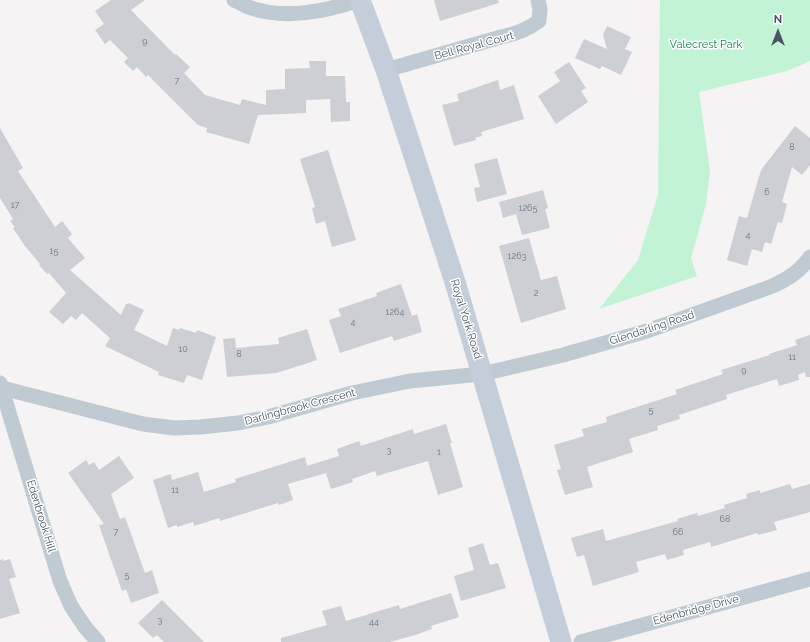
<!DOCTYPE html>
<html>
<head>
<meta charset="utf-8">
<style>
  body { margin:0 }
  #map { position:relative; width:810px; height:642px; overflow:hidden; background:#f5f3f3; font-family:Raleway,sans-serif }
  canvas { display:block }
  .north { position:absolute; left:758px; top:12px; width:40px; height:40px; -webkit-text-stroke:3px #fff; paint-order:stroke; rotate:0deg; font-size:11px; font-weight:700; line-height:16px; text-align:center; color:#495662 }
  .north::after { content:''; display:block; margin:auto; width:14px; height:18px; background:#495662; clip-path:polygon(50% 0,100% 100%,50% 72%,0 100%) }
</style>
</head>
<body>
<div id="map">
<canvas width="810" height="642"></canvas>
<div class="north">N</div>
</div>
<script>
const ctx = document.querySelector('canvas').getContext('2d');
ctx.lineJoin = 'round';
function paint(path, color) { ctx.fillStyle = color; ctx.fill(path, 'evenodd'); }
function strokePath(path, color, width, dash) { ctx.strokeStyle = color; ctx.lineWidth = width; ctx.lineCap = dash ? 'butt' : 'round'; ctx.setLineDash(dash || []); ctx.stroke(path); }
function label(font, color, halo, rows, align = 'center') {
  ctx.font = font + ' Raleway,sans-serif'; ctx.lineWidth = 3; ctx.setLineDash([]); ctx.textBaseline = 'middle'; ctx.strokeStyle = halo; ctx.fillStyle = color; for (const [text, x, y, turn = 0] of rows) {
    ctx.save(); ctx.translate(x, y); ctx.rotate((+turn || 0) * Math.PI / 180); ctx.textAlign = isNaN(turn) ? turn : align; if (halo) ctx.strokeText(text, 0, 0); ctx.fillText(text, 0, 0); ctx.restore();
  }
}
const green = new Path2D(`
  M 660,0 L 810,0 L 810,61 L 787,71 L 699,92 L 710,171 L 706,204 L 691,258 L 697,276 L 599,309 L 638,260 L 658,194 Z`);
const building = new Path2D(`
  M 111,0 L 145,0 L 131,10 L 175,55 L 176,54 L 190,67 L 184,73 L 205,95 L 240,105 L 242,99 L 266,105 L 266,90 L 285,89 L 285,69 L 310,68 L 309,61 L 326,61 L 326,76 L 345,76 L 346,102 L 350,102 L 350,121 L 331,122 L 330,99 L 306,100 L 306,113 L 258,115 L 249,144 L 206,132 L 207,128 L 198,125 L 148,75 L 146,77 L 137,67 L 133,71 L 124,62 L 128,58 L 110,40 L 105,44 L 95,30 L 104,24 L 95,11 Z
  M 434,0 L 498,0 L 499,3 L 440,21 Z
  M 607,26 L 631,37 L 625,49 L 632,52 L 621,75 L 602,66 L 600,69 L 575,58 L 584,39 L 607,49 L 603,35 Z
  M 569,62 L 586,88 L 581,91 L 588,102 L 556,124 L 538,96 L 560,81 L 554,72 Z
  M 498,80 L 500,90 L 514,85 L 524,119 L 481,132 L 482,136 L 475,138 L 476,140 L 454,146 L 442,105 L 459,101 L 457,94 Z
  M 795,126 L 810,138 L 810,165 L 802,175 L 792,167 L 782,202 L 787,204 L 782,223 L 778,222 L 771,244 L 765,242 L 762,252 L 752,249 L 747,266 L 727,260 L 739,216 L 747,218 L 761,170 Z
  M 0,128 L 23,168 L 18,171 L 55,227 L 62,221 L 72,234 L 68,238 L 85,258 L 70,270 L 121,315 L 126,304 L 128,304 L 129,303 L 144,310 L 134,330 L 167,346 L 173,328 L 179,330 L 180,328 L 196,333 L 197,330 L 216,337 L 202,380 L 187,375 L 184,383 L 158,375 L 159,372 L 105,346 L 110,338 L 82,313 L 76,320 L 71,316 L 63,324 L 49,312 L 66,293 L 49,273 L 47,274 L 39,265 L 40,264 L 25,246 L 13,228 L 15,227 L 10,221 L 13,219 L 0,198 Z
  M 328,150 L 356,240 L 332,247 L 325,221 L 316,224 L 312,208 L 315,207 L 300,159 Z
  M 497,158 L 507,194 L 477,202 L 474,188 L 480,187 L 474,164 Z
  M 543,190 L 548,208 L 545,209 L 550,228 L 522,235 L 516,214 L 503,218 L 499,202 Z
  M 529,238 L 541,280 L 557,276 L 566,309 L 521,323 L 499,246 Z
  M 401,284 L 412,316 L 417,314 L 422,332 L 394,341 L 392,336 L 340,353 L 329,320 L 341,316 L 338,309 L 377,296 L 376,293 Z
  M 307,329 L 317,360 L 277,373 L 227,377 L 223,339 L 235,338 L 236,348 L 279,344 L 278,338 Z
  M 810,335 L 810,377 L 806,377 L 805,372 L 798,375 L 799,380 L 779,386 L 777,379 L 726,395 L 727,399 L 679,415 L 680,419 L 657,426 L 658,430 L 629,439 L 633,452 L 587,467 L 593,487 L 565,495 L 557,470 L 561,469 L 554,445 L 584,436 L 582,429 L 607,422 L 606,417 L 677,394 L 675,390 L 723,374 L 721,370 L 770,355 L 769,354 L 797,345 L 795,340 Z
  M 446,424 L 452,443 L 450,443 L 463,487 L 438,495 L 428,461 L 377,476 L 375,471 L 352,479 L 353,482 L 331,489 L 326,473 L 288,484 L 293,500 L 279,505 L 278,503 L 220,521 L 219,518 L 194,526 L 193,522 L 177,527 L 177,525 L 168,528 L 153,480 L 171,474 L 172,480 L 198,472 L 204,492 L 236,482 L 235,479 L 305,457 L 307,466 L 339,456 L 337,449 L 359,441 L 361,446 L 413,429 L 414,434 Z
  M 119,456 L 134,478 L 111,494 L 120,519 L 125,517 L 145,573 L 152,570 L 159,593 L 131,603 L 126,589 L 122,591 L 99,525 L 104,524 L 68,473 L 86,460 L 89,465 L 94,462 L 99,470 Z
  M 790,484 L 792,489 L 810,484 L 810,512 L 774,522 L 777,530 L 758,535 L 757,533 L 711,547 L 710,542 L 683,550 L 684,555 L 667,560 L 665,554 L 636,562 L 639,572 L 593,586 L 584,555 L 577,557 L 571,538 L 603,529 L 606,541 L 678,521 L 677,519 L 697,513 L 698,516 L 725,508 L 724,505 L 747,498 L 746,494 L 760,490 L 760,493 Z
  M 483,543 L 490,565 L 498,563 L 506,588 L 461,601 L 454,576 L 474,570 L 468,548 Z
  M 3,559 L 3,561 L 10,559 L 16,577 L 9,579 L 20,613 L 0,619 L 0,560 Z
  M 451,593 L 459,617 L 431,626 L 432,629 L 415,635 L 390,642 L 281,642 L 281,638 L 327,625 L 322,611 L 341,606 L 346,621 L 399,605 L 400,609 Z
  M 162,600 L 204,642 L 164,642 L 157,635 L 153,638 L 138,623 Z`);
const minor = new Path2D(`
  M 234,0 C 239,2 245,6 251,8 C 287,20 325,11 360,0
  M 386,70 L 501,37 C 516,34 527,30 539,21 L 540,9 L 538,0
  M 0,383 L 60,581 L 71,606 L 85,627 L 98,642
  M 2,388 L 143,424 L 174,428 L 200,427 L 238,423 L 268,417 L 352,393 L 410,381 L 482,374 L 563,355 L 647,331 L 770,287 C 786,280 800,272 810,257
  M 581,642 L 810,579`);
const secondary = new Path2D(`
  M 360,0 L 386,70 L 455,282 L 561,642`);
const numberNames = [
  ["9",145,41],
  ["7",177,81],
  ["8",792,147],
  ["6",767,192],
  ["17",15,205],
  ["1265",528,208],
  ["4",748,235],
  ["15",54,251],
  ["1263",517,256],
  ["2",536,293],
  ["1264",395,312],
  ["4",353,322],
  ["10",183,349],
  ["8",239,354],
  ["11",792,357],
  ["9",744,370],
  ["5",651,410],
  ["3",389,450],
  ["1",439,452],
  ["11",175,490],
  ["68",725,519],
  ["7",116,532],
  ["66",678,532],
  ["5",127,575],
  ["3",160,620],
  ["44",374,622]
];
const parkNames = [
  ["Valecrest Park",706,45]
];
const streetNames = [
  ["Bell Royal Court",474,46,-15],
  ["Royal York Road",466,319,73],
  ["Glendarling Road",652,328,-18],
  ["Darlingbrook Crescent",300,407,-15],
  ["Edenbrook Hill",41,516,73],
  ["Edenbridge Drive",696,610,-15]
];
paint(green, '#c1f3d4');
paint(building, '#cdcfd5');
strokePath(minor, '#c0cad3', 15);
strokePath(secondary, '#c3ceda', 21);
label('9px', '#6a747f', null, numberNames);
label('11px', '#12854c', '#fff', parkNames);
label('11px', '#495662', '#fff', streetNames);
</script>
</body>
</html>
